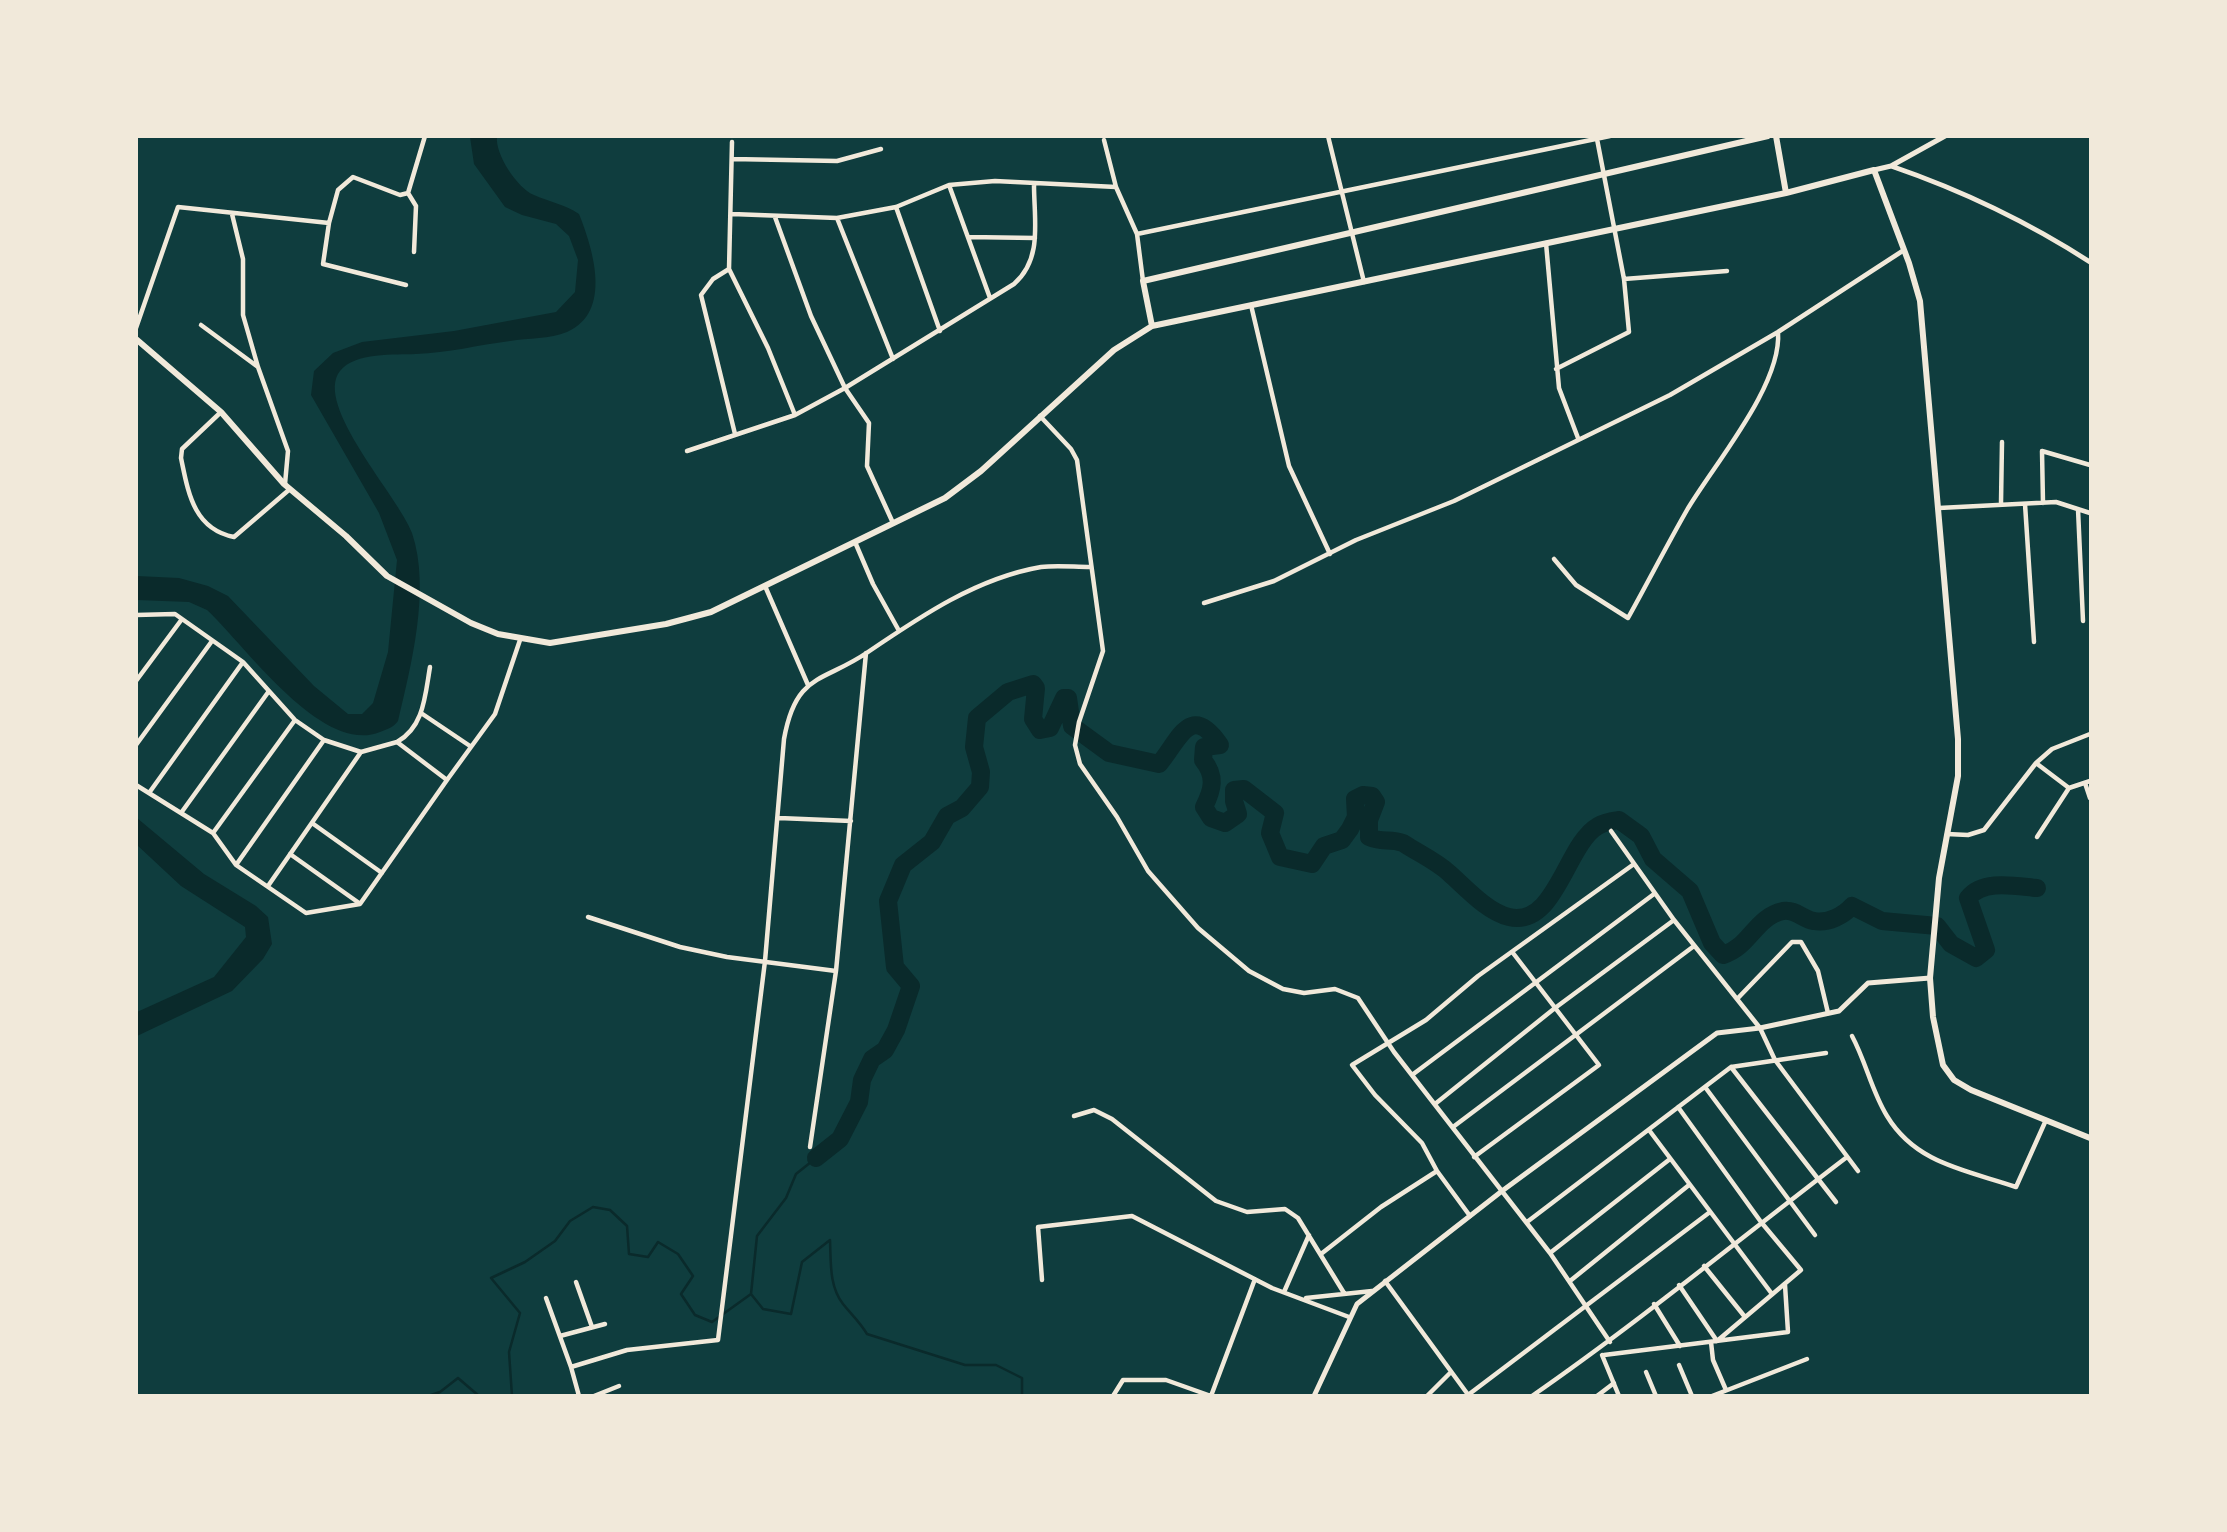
<!DOCTYPE html>
<html>
<head>
<meta charset="utf-8">
<style>
  body { margin:0 }
  #map { position:relative; width:2227px; height:1532px; overflow:hidden; background:#0f3d3e; font-family:Jost,sans-serif }
  canvas { display:block }
  .frame { position:absolute; inset:0; border:138px solid #f1e9da; pointer-events:none }
</style>
</head>
<body>
<div id="map">
<canvas width="2227" height="1532"></canvas>
<div class="frame"></div>
</div>
<script>
const ctx = document.querySelector('canvas').getContext('2d');
ctx.lineJoin = 'round';
function paint(path, color) { ctx.fillStyle = color; ctx.fill(path, 'evenodd'); }
function strokePath(path, color, width, dash) { ctx.strokeStyle = color; ctx.lineWidth = width; ctx.lineCap = dash ? 'butt' : 'round'; ctx.setLineDash(dash || []); ctx.stroke(path); }
const water = new Path2D(`
  M 470,137 L 497,137 C 495,154 517,188 534,195 C 550,202 564,204 579,214 C 593,249 613,312 567,332 C 550,339 528,338 510,341 C 478,345 448,353 416,354 C 395,355 355,352 340,371 C 313,405 399,497 412,533 C 431,589 411,666 398,721 C 393,728 387,729 380,732 C 322,756 244,644 207,610 L 189,602 L 137,600 L 137,576 L 179,578 L 208,586 L 228,596 L 314,686 L 348,714 L 362,714 L 373,703 L 388,652 L 397,560 L 379,513 L 311,395 L 314,371 L 333,353 L 362,342 L 454,331 L 556,312 L 575,292 L 578,260 L 569,236 L 556,224 L 522,215 L 505,207 L 474,164 Z
  M 137,818 L 204,874 L 256,906 L 268,917 L 272,944 L 263,959 L 232,991 L 137,1036 L 137,1012 L 214,977 L 246,937 L 245,927 L 181,886 L 137,845 Z`);
const stream = new Path2D(`
  M 751,1294 L 757,1236 L 786,1198 L 796,1174 L 816,1158
  M 428,1396 L 440,1392 L 458,1378 L 479,1396
  M 512,1396 L 509,1352 L 520,1313 L 491,1278 L 525,1262 L 555,1241 L 570,1221 L 593,1207 L 610,1210 L 627,1226 L 629,1254 L 648,1257 L 658,1242 L 678,1254 L 693,1276 L 681,1294 L 695,1315 L 712,1322 L 751,1294 L 763,1309 L 791,1314 L 802,1262 L 830,1240 C 831,1262 829,1286 843,1304 C 851,1314 860,1322 867,1334 L 965,1365 L 996,1365 L 1022,1378 L 1022,1396`);
const river = new Path2D(`
  M 816,1158 L 840,1139 L 859,1102 L 862,1080 L 872,1059 L 885,1050 L 896,1030 L 911,986 L 895,967 L 888,901 L 903,865 L 932,842 L 947,816 L 962,808 L 980,787 L 981,772 L 974,747 L 977,718 L 1008,692 L 1033,684 L 1036,688 L 1033,719 L 1040,730 L 1050,728 L 1064,698 L 1068,698 L 1072,726 L 1109,753 L 1159,764 C 1179,741 1190,701 1220,745 L 1204,747 L 1203,760 C 1216,776 1213,789 1204,807 L 1211,818 L 1225,823 L 1238,814 L 1234,801 L 1234,790 L 1244,789 L 1275,813 L 1270,833 L 1280,857 L 1312,864 L 1324,846 L 1342,840 L 1350,829 L 1356,817 L 1355,799 L 1363,795 L 1372,796 L 1376,802 L 1369,820 L 1369,837 C 1381,843 1391,838 1403,843 C 1418,853 1436,861 1449,873 C 1465,887 1487,912 1509,917 C 1556,928 1566,844 1598,826 C 1604,822 1612,821 1619,820 L 1641,836 L 1653,859 L 1690,891 L 1712,943 L 1723,955 C 1750,947 1755,917 1783,911 C 1796,909 1802,919 1814,921 C 1828,924 1844,915 1852,906 L 1882,921 L 1937,926 L 1951,944 L 1976,958 L 1986,950 L 1968,898 C 1983,879 2015,886 2037,888`);
const minor = new Path2D(`
  M 1328,136 L 1364,282
  M 1104,140 L 1116,187 L 1137,234 L 1143,281
  M 732,142 L 729,269 L 768,348 L 795,415
  M 732,159 L 837,161 L 881,149
  M 949,185 L 990,298
  M 408,193 L 416,206 L 414,252
  M 896,207 L 940,331
  M 232,214 L 243,259 L 243,315 L 258,367 L 288,451 L 285,484
  M 732,214 L 837,218 L 896,207 L 949,185 L 995,181 L 1116,187
  M 775,217 L 811,316 L 845,388 L 869,423 L 867,466 L 893,523
  M 837,218 L 893,359
  M 329,223 L 323,264 L 406,285
  M 1137,234 L 1610,136
  M 968,237 L 1035,238
  M 1546,243 L 1559,388 L 1578,438
  M 729,269 L 713,279 L 701,295 L 735,434
  M 1624,279 L 1727,271
  M 1251,305 L 1289,466 L 1330,554
  M 201,325 L 258,367
  M 136,328 L 178,207 L 329,223 L 338,190 L 353,177 L 400,195 L 408,193 L 425,136
  M 1556,369 L 1629,332 L 1624,279 L 1597,139
  M 221,412 L 182,449 L 181,458 C 188,491 193,529 234,537 L 290,489
  M 1040,416 L 1071,449 L 1077,460 L 1103,651 L 1079,722 L 1075,745 L 1080,764 L 1117,817 L 1148,871 L 1198,928 L 1249,971 L 1283,989 L 1304,993 L 1335,989 L 1358,998 L 1394,1052 L 1550,1253 L 1610,1342
  M 687,451 L 795,415 L 845,388 L 1014,284 C 1043,259 1034,220 1034,185
  M 2001,503 L 2002,442
  M 2043,503 L 2042,451 L 2090,465
  M 2025,504 L 2034,642
  M 1939,508 L 2056,502 L 2090,513
  M 2078,509 L 2083,621
  M 855,542 L 873,584 L 898,629
  M 1554,559 L 1576,585 L 1628,618 C 1648,582 1667,545 1687,510 C 1715,463 1782,385 1778,332
  M 765,586 L 808,685
  M 1204,603 L 1274,581 L 1356,540 L 1454,501 L 1670,395 L 1778,332 L 1904,250
  M 136,615 L 175,614 L 243,662 L 295,720 L 324,740 L 361,752 L 397,742 L 447,780 L 495,714 L 520,640
  M 136,681 L 182,619
  M 421,713 L 470,746
  M 397,742 C 424,727 425,696 430,667
  M 136,745 L 212,641
  M 2036,763 L 2069,788
  M 2085,783 L 2090,798
  M 136,785 L 213,833 L 236,865 L 306,913 L 360,904 L 447,780
  M 149,793 L 243,662
  M 181,813 L 269,691
  M 779,818 L 851,821
  M 312,823 L 382,873
  M 1611,831 L 1674,920 L 1760,1028 L 1775,1060 L 1858,1171
  M 213,833 L 295,720
  M 1947,834 L 1968,835 L 1984,830 L 2036,763 L 2052,749 L 2090,734
  M 2037,837 L 2069,788 L 2090,781
  M 290,854 L 359,903
  M 236,865 L 324,740
  M 268,886 L 361,752
  M 588,917 L 680,947 L 727,957 L 836,971
  M 1738,998 L 1792,942 L 1801,942 L 1818,971 L 1828,1013
  M 1852,1036 C 1866,1062 1872,1092 1887,1116 C 1916,1164 1966,1170 2016,1187 L 2046,1120
  M 1731,1067 L 1836,1202
  M 1412,1075 L 1654,894
  M 1705,1087 L 1815,1235
  M 1435,1104 L 1555,1008 L 1674,920
  M 1678,1107 L 1761,1222 L 1801,1270 L 1717,1341 L 1679,1285
  M 1074,1116 L 1094,1110 L 1112,1119 L 1216,1201 L 1247,1212 L 1285,1209 L 1298,1218 L 1344,1293
  M 1453,1127 L 1694,946
  M 1649,1130 L 1772,1294
  M 810,1147 L 836,971 L 866,653
  M 1474,1157 L 1599,1065 L 1513,953
  M 1470,1216 L 1437,1171 L 1422,1143 L 1375,1095 L 1352,1065 L 1426,1020 L 1478,976 L 1634,864
  M 1527,1222 L 1731,1067 L 1826,1053
  M 1550,1253 L 1670,1159
  M 1321,1254 L 1381,1207 L 1437,1171
  M 1704,1266 L 1745,1317
  M 1042,1280 L 1038,1227 L 1132,1216 L 1272,1288 L 1349,1317
  M 1385,1281 L 1469,1396
  M 1570,1281 L 1689,1185
  M 576,1282 L 592,1327
  M 1284,1292 L 1309,1235
  M 546,1298 L 571,1367 L 627,1350 L 718,1340 L 765,961 L 784,739 C 796,672 823,683 868,652 C 921,616 977,578 1041,567 C 1057,565 1074,567 1090,567
  M 1306,1298 L 1372,1291
  M 1654,1304 L 1680,1346
  M 560,1336 L 605,1324
  M 1711,1342 L 1713,1360 L 1726,1390
  M 1602,1355 L 1619,1396
  M 1604,1355 L 1788,1332 L 1785,1285
  M 1679,1365 L 1692,1396
  M 571,1367 L 579,1396
  M 1646,1372 L 1656,1396
  M 1468,1395 L 1710,1212
  M 594,1396 L 619,1386
  M 1113,1396 L 1123,1380 L 1166,1380 L 1211,1396
  M 1211,1396 L 1255,1279
  M 1427,1396 L 1451,1372
  M 1532,1396 C 1640,1321 1742,1237 1847,1157
  M 1597,1396 L 1614,1383
  M 1712,1396 L 1807,1359`);
const tertiary = new Path2D(`
  M 1891,166 C 1961,190 2028,222 2090,262
  M 1874,170 L 1891,166 L 1945,136
  M 1314,1396 L 1357,1304 L 1502,1191 L 1717,1033 L 1760,1028 L 1839,1011 L 1868,983 L 1930,978`);
const secondary = new Path2D(`
  M 1776,136 L 1786,193
  M 1152,326 L 1143,281 L 1768,136
  M 136,339 L 221,412 L 284,484 L 346,536 L 387,576 L 471,623 L 498,634 L 550,643 L 666,624 L 711,612 L 945,498 L 981,471 L 1114,350 L 1152,326 L 1786,193 L 1874,170 L 1909,263 L 1920,301 L 1958,739 L 1958,776 L 1939,878 L 1930,978 L 1933,1017 L 1943,1065 L 1954,1080 L 1971,1090 L 2090,1138`);
paint(water, '#0a2a2b');
strokePath(stream, '#0a2a2b', 2.5);
strokePath(river, '#0a2a2b', 18);
strokePath(minor, '#f1e9da', 4.5);
strokePath(tertiary, '#f1e9da', 5);
strokePath(secondary, '#f1e9da', 6);
</script>
</body>
</html>
